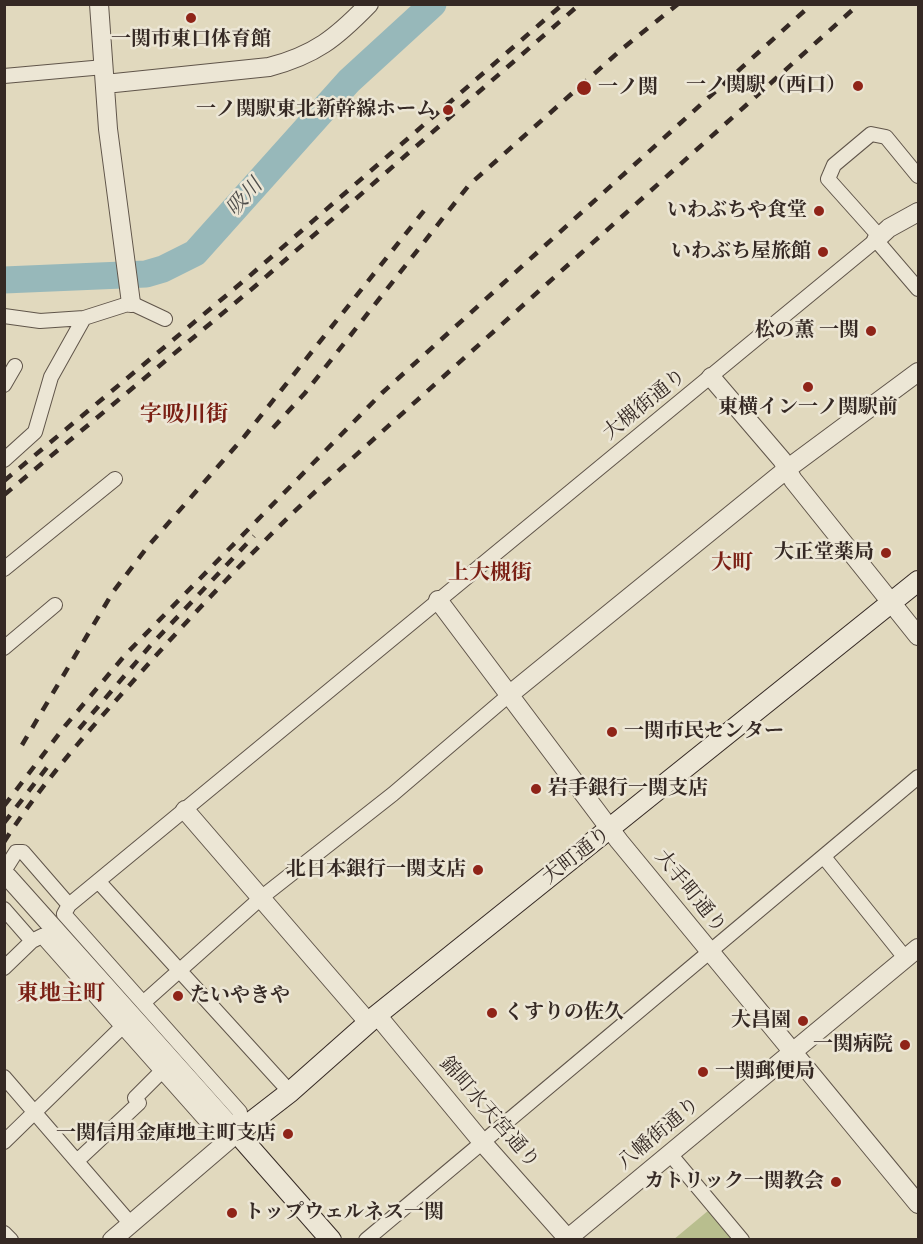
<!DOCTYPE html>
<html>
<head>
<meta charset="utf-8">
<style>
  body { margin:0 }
  #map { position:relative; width:923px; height:1244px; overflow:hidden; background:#e1d9be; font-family:"Gentium Book Plus",serif }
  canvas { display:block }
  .frame { position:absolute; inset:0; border:6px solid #352924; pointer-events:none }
</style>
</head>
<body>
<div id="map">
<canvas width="923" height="1244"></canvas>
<div class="frame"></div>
</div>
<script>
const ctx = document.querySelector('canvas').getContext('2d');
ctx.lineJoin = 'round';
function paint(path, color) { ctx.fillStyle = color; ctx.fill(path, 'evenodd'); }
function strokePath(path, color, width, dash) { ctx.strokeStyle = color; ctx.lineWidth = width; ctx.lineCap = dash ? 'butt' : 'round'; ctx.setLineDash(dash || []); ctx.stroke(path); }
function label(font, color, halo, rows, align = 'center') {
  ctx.font = font + ' "Gentium Book Plus","Noto Serif JP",serif'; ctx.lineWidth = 5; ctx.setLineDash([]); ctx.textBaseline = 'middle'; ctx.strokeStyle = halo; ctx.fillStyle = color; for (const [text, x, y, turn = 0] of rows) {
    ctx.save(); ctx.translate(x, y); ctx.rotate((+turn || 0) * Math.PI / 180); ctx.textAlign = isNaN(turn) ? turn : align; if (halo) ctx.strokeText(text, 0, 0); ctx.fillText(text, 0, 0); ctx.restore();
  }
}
const green = new Path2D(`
  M 709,1210 L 733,1240 L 673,1240 Z`);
const river = new Path2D(`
  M 4,280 L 146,274 L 163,269 L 195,253 L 349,81 L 433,4`);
const minor = new Path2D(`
  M 4,76 L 104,67
  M 879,236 L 828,179 L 834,165 L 871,134 L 886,137 L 918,176
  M 4,316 L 40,321 L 84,318
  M 4,385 L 15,366
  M 4,460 L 35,432 L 51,377 L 84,318 L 131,303 L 165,319
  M 4,569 L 115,479
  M 4,648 L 55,605
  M 824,857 L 906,959
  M 4,871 L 16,852 L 23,852 L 69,905
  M 98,881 L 290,1092
  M 4,909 L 32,941 L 4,968
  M 32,941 L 42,936 L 216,1132 L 237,1133 L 240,1112 L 64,914 L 69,905 L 876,240 L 918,289
  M 143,1003 L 262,897 L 393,794 L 509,695
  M 4,1077 L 130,1223
  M 4,1142 L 122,1027
  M 670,1154 L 742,1240
  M 77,1161 L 139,1103 L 135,1098 L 162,1071
  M 4,1233 L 11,1240
  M 366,1240 L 918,777`);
const tertiary = new Path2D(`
  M 99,4 L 108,129 L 131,303
  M 105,84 L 269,67 C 315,55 336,38 369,4
  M 876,240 L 889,228 L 918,212
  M 711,377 L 782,460 L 793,480 L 918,636
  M 438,600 L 619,841 L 918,1204
  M 509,695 L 787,469 L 918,372
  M 185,810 L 368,1022
  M 8,877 L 237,1133 L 112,1240
  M 377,1015 L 482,1142 L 569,1240
  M 566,1240 L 918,948`);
const secondary = new Path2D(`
  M 331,1240 L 237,1133 L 290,1092 L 377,1015 L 918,581`);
const rail = new Path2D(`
  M 273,428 L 305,393 L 469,185 L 622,49 L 678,4
  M 4,481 L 246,279 L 563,4
  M 4,495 L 253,288 L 580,4
  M 79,729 L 150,646 L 254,536
  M 22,745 L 113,592 L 149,545 L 244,437 L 427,207
  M 4,806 L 65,726 L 126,654 L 382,393 L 812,4
  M 4,823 L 48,766
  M 4,842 C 40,786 83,737 127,688 C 188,619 250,553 317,490 L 859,4`);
const markers = [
  [191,18,6,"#8f2418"],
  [858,86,6,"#8f2418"],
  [584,88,8,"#8f2418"],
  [448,110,6,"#8f2418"],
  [819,211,6,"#8f2418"],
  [823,252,6,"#8f2418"],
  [871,331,6,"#8f2418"],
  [808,387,6,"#8f2418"],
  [886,553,6,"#8f2418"],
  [612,732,6,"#8f2418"],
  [536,789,6,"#8f2418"],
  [478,870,6,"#8f2418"],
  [178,996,6,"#8f2418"],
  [492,1013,6,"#8f2418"],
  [803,1021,6,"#8f2418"],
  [905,1045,6,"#8f2418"],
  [703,1072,6,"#8f2418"],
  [288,1134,6,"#8f2418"],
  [836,1182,6,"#8f2418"],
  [232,1213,6,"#8f2418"]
];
const poiNames = [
  ["一関市東口体育館",191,40,"center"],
  ["一ノ関駅（西口）",846,86],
  ["一ノ関",598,88,"left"],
  ["一ノ関駅東北新幹線ホーム",436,110],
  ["いわぶちや食堂",807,211],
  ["いわぶち屋旅館",811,252],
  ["松の薫 一関",859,331],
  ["東横イン一ノ関駅前",808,408,"center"],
  ["大正堂薬局",874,553],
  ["一関市民センター",624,732,"left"],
  ["岩手銀行一関支店",548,789,"left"],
  ["北日本銀行一関支店",466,870],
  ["たいやきや",190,996,"left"],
  ["くすりの佐久",504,1013,"left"],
  ["大昌園",791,1021],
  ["一関病院",893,1045],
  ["一関郵便局",715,1072,"left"],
  ["一関信用金庫地主町支店",276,1134],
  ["カトリック一関教会",824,1182],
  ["トップウェルネス一関",244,1213,"left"]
];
const streetNames = [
  ["大槻街通り",645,405,-39],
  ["大町通り",577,856,-38],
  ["大手町通り",690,892,51],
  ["錦町水天宮通り",489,1113,49],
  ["八幡街通り",659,1134,-40]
];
const waterNames = [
  ["吸川",245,198,-48]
];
const neighbourhoodNames = [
  ["大町",732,564],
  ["上大槻街",490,574]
];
const quarterNames = [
  ["字吸川街",184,415],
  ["東地主町",61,994]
];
paint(green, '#b8be8e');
strokePath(river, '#97b8ba', 27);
strokePath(minor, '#60554a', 16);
strokePath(tertiary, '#60554a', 20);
strokePath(secondary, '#352924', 22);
strokePath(minor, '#ece6d5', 14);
strokePath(tertiary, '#ece6d5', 18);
strokePath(secondary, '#ece6d5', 20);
strokePath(rail, '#352924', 4.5, [10, 10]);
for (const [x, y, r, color] of markers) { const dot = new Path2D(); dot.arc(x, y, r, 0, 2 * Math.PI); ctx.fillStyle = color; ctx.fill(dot); strokePath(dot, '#ece6d5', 2); }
label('bold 20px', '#352924', '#ece6d5', poiNames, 'right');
label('20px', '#352924', '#ece6d5', streetNames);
label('italic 21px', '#4e4d4a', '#ece6d5', waterNames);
label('bold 21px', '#7a1f14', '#ece6d5', neighbourhoodNames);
label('bold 22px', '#7a1f14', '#ece6d5', quarterNames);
</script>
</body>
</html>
